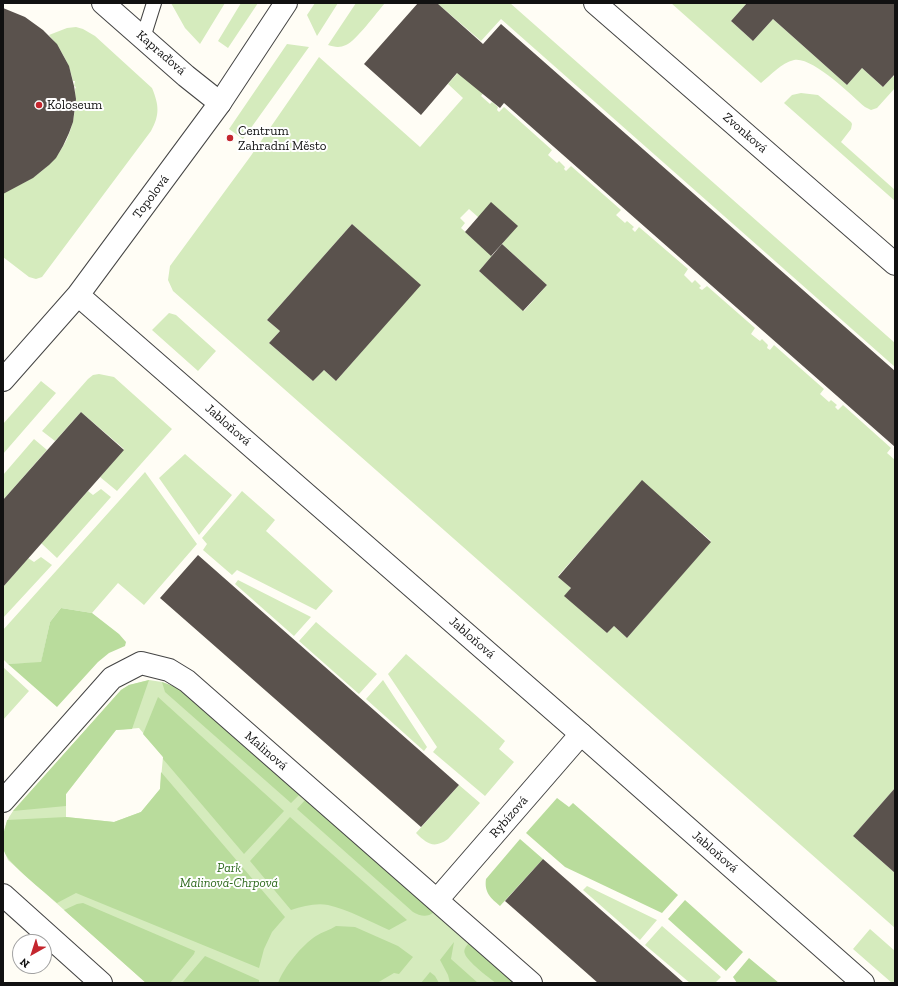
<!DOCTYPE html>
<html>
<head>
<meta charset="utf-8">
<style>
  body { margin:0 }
  #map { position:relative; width:898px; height:986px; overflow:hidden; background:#fffdf5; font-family:"Zilla Slab",serif }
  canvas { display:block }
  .frame { position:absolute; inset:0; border:4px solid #111; pointer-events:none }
  .north { position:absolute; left:12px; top:934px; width:40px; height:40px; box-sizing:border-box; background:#fff; border:1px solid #a0a0a0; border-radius:50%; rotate:219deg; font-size:11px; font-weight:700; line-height:16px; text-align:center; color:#111 }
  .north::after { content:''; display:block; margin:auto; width:14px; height:18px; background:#c4262e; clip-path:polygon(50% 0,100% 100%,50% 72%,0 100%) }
</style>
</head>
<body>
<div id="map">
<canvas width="898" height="986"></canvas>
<div class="frame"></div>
<div class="north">N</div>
</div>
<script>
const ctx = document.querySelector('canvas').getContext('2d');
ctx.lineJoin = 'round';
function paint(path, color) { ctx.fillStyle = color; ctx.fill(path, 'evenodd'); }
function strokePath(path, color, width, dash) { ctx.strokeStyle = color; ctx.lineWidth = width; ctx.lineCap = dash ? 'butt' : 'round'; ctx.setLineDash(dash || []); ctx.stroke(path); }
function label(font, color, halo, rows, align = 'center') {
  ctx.font = font + ' "Zilla Slab",serif'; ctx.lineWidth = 4; ctx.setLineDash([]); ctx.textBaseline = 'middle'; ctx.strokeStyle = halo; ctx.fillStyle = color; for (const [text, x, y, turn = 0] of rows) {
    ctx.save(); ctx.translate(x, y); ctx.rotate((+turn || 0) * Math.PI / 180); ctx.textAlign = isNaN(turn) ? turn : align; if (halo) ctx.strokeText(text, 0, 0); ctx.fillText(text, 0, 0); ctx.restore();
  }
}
const green = new Path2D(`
  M 171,3 L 225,3 L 200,44 L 185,28 Z
  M 241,3 L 258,3 L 228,48 L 218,41 Z
  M 315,3 L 338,3 L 317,36 L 307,15 Z
  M 356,3 L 385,3 C 377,12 356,41 346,45 C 340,48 334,47 328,45 Z
  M 437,3 L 510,3 L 895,343 L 895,367 L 501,19 L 481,41 Z
  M 671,3 L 747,3 L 731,21 L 753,41 L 773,19 L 847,85 L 862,68 L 883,87 L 893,76 L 895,78 L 895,88 L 877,108 L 871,110 L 865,107 C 851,95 812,56 794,60 C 781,63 771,75 761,83 Z
  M 76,27 L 83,29 L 95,36 L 152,88 C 159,105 160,115 151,131 L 42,277 L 36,279 L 29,277 L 3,257 L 3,191 C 51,176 79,140 75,89 L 76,87 L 74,86 L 75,81 L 73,81 C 69,63 61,49 49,35 L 67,28 Z
  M 287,44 L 309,47 L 243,139 L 229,129 Z
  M 319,57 L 420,147 L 463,98 L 448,84 L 461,69 L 485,91 L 481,96 L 490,104 L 492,102 L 498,107 L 497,110 L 499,112 L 504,107 L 552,150 L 548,155 L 557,163 L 559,161 L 565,167 L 564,169 L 566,171 L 571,166 L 621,210 L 616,215 L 625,223 L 627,221 L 634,227 L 632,229 L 635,232 L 639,227 L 688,269 L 684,275 L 692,283 L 695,280 L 701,286 L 699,288 L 702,290 L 707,286 L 755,328 L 751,334 L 760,341 L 762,339 L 768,345 L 767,348 L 770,350 L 774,345 L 824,389 L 820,394 L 829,402 L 831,400 L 837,405 L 835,407 L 838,410 L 843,405 L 891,448 L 887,453 L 895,460 L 895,788 L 853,836 L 895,873 L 895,928 L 173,291 L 168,280 L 170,266 L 250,157 ZM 469,209 L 478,217 L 517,226 L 502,244 L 547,285 L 524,311 L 479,271 L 492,256 L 461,228 L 465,223 L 460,218 ZM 352,224 L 420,285 L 336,381 L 324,370 L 313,381 L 269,343 L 280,331 L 267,320 ZM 642,481 L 711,541 L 627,638 L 614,626 L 607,633 L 565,596 L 571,588 L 558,576 Z
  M 801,93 L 818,95 L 851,122 L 852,124 L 851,129 L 841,142 L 895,190 L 895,201 L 784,103 L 792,95 Z
  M 169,313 L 176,315 L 216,351 L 198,371 L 152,330 Z
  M 99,374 L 114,377 L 172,429 L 117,491 L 100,477 L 124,449 L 81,412 L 55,441 L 42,431 L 88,379 L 93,375 Z
  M 41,381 L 56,393 L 3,454 L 3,424 Z
  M 34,439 L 47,450 L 3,500 L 3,475 Z
  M 185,454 L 232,495 L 199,535 L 159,478 Z
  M 145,472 L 197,544 L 144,605 L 118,583 L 92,613 L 61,608 L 50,622 L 41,663 L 8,664 L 3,659 L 3,630 Z
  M 101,489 L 111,497 L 57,558 L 41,543 L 88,491 L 93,495 Z
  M 242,491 L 275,520 L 266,531 L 333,591 L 316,610 L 237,570 L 232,575 L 203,550 L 207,544 L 202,538 Z
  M 41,557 L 52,565 L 3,618 L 3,587 L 28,558 L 34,562 Z
  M 238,580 L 311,617 L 294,636 L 235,584 Z
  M 316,622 L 377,674 L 359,694 L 299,641 Z
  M 406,654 L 505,741 L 499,749 L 514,762 L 485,796 L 433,752 L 437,747 L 388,674 Z
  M 3,667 L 29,691 L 3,720 Z
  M 149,680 L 162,682 L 181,689 L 514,983 L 146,983 L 8,860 C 0,844 2,826 13,811 L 121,690 L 129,685 ZM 139,728 L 163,757 L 160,789 L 141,812 L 114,822 L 66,817 L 66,794 L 116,730 Z
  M 383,680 L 427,747 L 424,751 L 366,699 Z
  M 459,785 L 480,803 L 448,839 C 434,849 427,844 416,833 Z
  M 587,886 L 657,920 L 640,940 L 583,890 Z
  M 662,926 L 721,977 L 715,983 L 690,983 L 645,945 Z
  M 870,929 L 895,951 L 895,983 L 892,983 L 853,949 Z`);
const forest = new Path2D(`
  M 61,608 L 92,613 L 119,634 L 126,642 L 125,646 L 109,653 L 98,662 L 57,707 L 8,664 L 41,662 L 50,622 Z
  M 149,680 L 132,729 L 116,730 L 66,794 L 66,806 L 13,811 L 121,690 L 129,685 Z
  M 162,682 L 181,689 L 300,794 L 291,803 L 165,692 Z
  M 158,697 L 284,811 L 244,854 L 163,759 L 163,757 L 143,734 Z
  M 161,772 L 285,917 L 272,932 L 264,949 L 259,968 L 76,893 L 57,903 C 45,892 8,864 4,851 C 0,841 5,830 7,820 L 66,817 L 114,822 L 141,812 L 160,789 Z
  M 557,798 L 569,807 L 573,803 L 678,895 L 662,913 L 565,867 L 526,833 Z
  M 306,799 L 434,912 C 427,918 420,916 413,912 L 297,809 Z
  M 290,817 L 407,920 L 389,930 C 371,922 347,909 328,905 C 316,903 303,906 291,910 L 250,861 Z
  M 520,839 L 543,859 L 500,906 C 491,898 484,893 486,879 Z
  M 685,900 L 743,952 L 726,971 L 668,919 Z
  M 83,903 L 195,951 L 194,954 L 170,983 L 146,983 L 64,910 L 77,904 Z
  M 336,926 L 355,927 L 398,946 L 413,957 L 399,974 L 394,973 L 377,983 L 278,983 C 284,967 302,945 316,936 C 322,932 330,930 336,926 Z
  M 454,942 L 451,959 L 478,983 L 450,983 L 448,975 L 440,960 Z
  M 469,943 L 514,983 L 496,983 C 489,978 467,961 465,954 C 463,950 466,946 469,943 Z
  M 205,956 L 259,980 L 259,983 L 182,983 Z
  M 749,958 L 779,983 L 737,983 L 733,977 Z
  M 430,972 L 435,976 L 439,983 L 421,983 Z`);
const building = new Path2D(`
  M 418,3 L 437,3 L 483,44 L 501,24 L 895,371 L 895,447 L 504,103 L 500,108 L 457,73 L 421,115 L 364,64 Z
  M 747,3 L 895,3 L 895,74 L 883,87 L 862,68 L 847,85 L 773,19 L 753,41 L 731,21 Z
  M 3,8 L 25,17 L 43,30 L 57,44 L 69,66 L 74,86 L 76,99 L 73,122 L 69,133 L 63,146 L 56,158 L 49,165 L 33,178 L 3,194 Z
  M 491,202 L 518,226 L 491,256 L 465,232 Z
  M 352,224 L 421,285 L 336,381 L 324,370 L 313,381 L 269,343 L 280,331 L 267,320 Z
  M 502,244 L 547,285 L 523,311 L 479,271 Z
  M 81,412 L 124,450 L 3,587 L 3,500 Z
  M 642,480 L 711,542 L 627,638 L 614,626 L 607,633 L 564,596 L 571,588 L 558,577 Z
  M 198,555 L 459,785 L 421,827 L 160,598 Z
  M 895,788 L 895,873 L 853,836 Z
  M 543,859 L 641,945 L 684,983 L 598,983 L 530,923 L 505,901 Z`);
const service = new Path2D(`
  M 143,38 L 154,3`);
const minor = new Path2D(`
  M 103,3 L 186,76 L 220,103
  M 595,3 L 895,264
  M 3,801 L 112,678 L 141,663 L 169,670 L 187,681 L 531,983
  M 3,895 L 101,983
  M 437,900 L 581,734`);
const tertiary = new Path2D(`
  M 78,295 L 581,734 L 863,983
  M 3,380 L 78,295 L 220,103 L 286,3`);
const markers = [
  [39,105,4,"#c4262e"],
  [230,138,4,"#c4262e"]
];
const streetNames = [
  ["Kapraďová",161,53,41],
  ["Zvonková",745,133,41],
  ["Topolová",151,197,-53],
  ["Jabloňová",228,425,41],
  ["Jabloňová",472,638,41],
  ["Malinová",266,751,41],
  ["Rybízová",509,817,-49],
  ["Jabloňová",715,852,41]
];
const poiNames = [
  ["Koloseum",47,105],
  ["Centrum",238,131],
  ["Zahradní Město",238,146]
];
const parkNames = [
  ["Park",229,868],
  ["Malinová-Chrpová",229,883]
];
paint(green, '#d5ebbd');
paint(forest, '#b9dc9c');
paint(building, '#5a524d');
strokePath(service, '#444', 16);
strokePath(minor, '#444', 24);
strokePath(tertiary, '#444', 24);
strokePath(service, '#fff', 14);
strokePath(minor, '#fff', 22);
strokePath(tertiary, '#fff', 22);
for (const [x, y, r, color] of markers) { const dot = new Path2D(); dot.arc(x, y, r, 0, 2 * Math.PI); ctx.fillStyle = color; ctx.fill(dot); strokePath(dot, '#fff', 1.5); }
label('13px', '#111', '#fff', streetNames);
label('13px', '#111', '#fff', poiNames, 'left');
label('italic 13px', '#2f6b1f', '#fff', parkNames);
</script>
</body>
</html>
